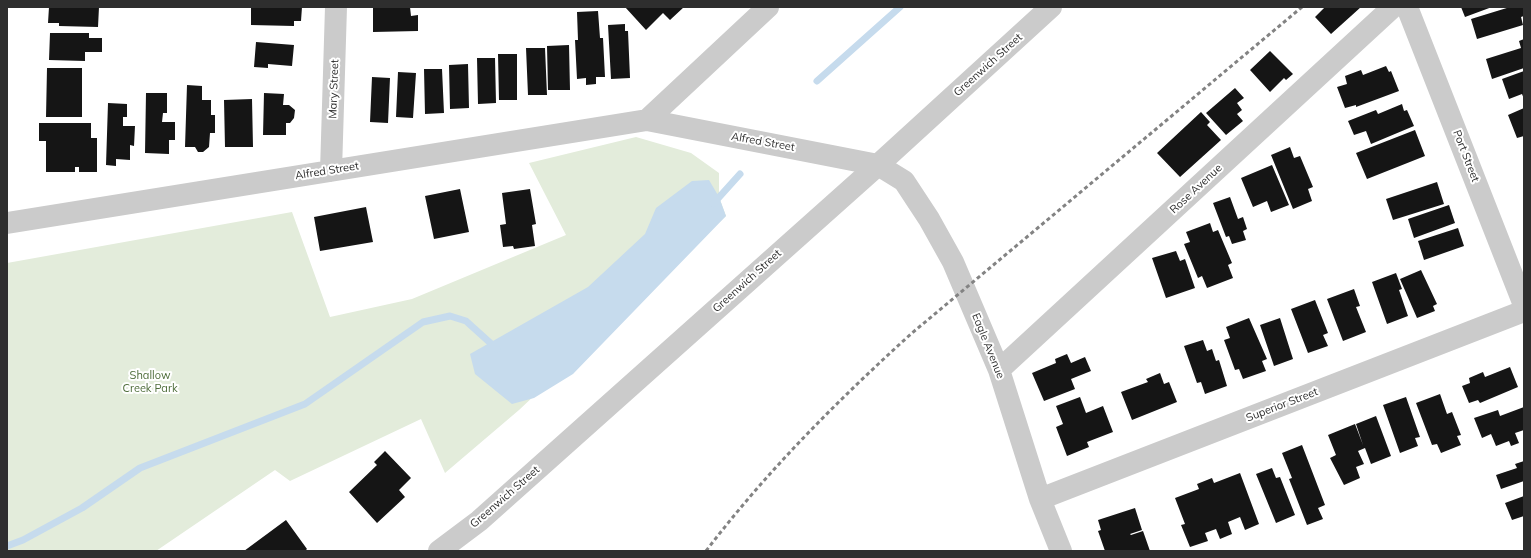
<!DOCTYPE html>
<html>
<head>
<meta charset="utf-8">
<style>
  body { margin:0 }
  #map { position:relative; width:1531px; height:558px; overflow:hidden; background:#fff; font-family:Mulish,sans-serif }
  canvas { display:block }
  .frame { position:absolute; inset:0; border:8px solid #2e2e2e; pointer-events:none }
</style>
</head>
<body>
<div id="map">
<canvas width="1531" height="558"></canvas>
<div class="frame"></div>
</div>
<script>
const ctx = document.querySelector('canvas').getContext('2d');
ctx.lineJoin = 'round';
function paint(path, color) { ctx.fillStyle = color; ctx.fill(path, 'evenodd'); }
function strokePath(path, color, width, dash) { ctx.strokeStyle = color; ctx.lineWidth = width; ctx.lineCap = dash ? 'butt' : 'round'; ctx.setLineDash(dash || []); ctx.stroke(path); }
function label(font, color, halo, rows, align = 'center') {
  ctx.font = font + ' Mulish,sans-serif'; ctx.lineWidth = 4; ctx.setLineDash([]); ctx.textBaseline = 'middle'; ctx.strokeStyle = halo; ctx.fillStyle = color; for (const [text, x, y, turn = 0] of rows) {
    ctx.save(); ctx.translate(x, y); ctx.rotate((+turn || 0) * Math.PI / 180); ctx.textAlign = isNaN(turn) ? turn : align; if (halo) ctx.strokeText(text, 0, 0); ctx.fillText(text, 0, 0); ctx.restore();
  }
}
const green = new Path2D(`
  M 636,137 L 691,153 L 719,173 L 719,197 L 726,216 L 519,410 L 445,473 L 421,419 L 290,481 L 275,470 L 156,551 L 7,551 L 7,263 L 292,212 L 330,317 L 412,299 L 566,235 L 529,163 Z`);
const water = new Path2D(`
  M 709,180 L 719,197 L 726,216 L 573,374 L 534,398 L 512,404 L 475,374 L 470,354 L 588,287 L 645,234 L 656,208 L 692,181 Z`);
const stream = new Path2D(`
  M 817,81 L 900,7
  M 713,204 L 740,174
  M 7,546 L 23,540 L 82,508 L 140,468 L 305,404 L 423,322 L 450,316 L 466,321 L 497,349`);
const building = new Path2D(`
  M 49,7 L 99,7 L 98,27 L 59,26 L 59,23 L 48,23 Z
  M 251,7 L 302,7 L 301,21 L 294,21 L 294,26 L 251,25 Z
  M 410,7 L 411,16 L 418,15 L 418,31 L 373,32 L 373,8 Z
  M 625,7 L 684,7 L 670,20 L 663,13 L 646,30 Z
  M 1325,7 L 1361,7 L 1331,34 L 1315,17 Z
  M 1461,7 L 1492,7 L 1465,17 Z
  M 1510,7 L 1524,7 L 1524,16 L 1521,17 L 1523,25 L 1477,39 L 1471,19 Z
  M 598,11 L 600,38 L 603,38 L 605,77 L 596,77 L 596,84 L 586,85 L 586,78 L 577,79 L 575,40 L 578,40 L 577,12 Z
  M 625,24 L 625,31 L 628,31 L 630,78 L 611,79 L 608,25 Z
  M 50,33 L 89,33 L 89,38 L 102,38 L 102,52 L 85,52 L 85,61 L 49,60 Z
  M 1524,39 L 1524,68 L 1492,79 L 1486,59 L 1521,48 L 1519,41 Z
  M 256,42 L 294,45 L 292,66 L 268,64 L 268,68 L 254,67 Z
  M 569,45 L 570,90 L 548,90 L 547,46 Z
  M 526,48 L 545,48 L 547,95 L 528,95 Z
  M 1270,51 L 1293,74 L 1286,80 L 1284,78 L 1270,92 L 1250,70 Z
  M 498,54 L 517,54 L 517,100 L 499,100 Z
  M 477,58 L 495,58 L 496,103 L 478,104 Z
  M 468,64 L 469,108 L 450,109 L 449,65 Z
  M 1386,66 L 1389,72 L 1391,71 L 1399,91 L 1356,107 L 1356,105 L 1345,108 L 1337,87 L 1347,84 L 1345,76 L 1361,70 L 1363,75 Z
  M 47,68 L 82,68 L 82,117 L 46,117 Z
  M 424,69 L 442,69 L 444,113 L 425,114 Z
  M 1524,71 L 1524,99 L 1522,94 L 1509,99 L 1502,79 Z
  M 398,72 L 416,73 L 413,118 L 396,117 Z
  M 372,77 L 390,78 L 388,123 L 370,122 Z
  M 187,85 L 202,86 L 202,100 L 211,100 L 211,115 L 215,115 L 215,133 L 210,133 L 209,147 L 203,152 L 198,152 L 195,147 L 185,147 Z
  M 1235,88 L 1244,98 L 1237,103 L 1242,110 L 1237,114 L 1243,121 L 1226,135 L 1206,113 Z
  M 146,93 L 167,93 L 167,113 L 163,113 L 162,122 L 175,122 L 175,140 L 169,140 L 169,154 L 145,153 Z
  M 264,93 L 284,94 L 283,105 L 289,105 L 295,110 L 294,118 L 290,123 L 286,123 L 286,135 L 263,135 Z
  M 252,99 L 253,147 L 225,147 L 224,100 Z
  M 108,103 L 127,104 L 127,117 L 123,117 L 123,126 L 135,126 L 134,146 L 130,145 L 130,160 L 116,159 L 116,166 L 106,165 Z
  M 1402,104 L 1404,111 L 1407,110 L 1414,126 L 1371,144 L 1366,131 L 1354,135 L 1348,121 L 1376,110 L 1378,114 Z
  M 1524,108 L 1524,136 L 1517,138 L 1508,115 Z
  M 1201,112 L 1210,122 L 1207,125 L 1221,140 L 1180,177 L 1157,153 Z
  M 39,123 L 91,123 L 91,138 L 97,138 L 97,172 L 79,172 L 79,167 L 75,167 L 75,172 L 46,172 L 46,141 L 39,141 Z
  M 1415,130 L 1425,156 L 1367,179 L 1356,153 Z
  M 1290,147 L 1294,158 L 1300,156 L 1313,187 L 1308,189 L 1312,201 L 1293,209 L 1271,155 Z
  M 1272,165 L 1289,205 L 1271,212 L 1267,201 L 1253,207 L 1241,178 Z
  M 1437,182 L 1444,204 L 1393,220 L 1386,199 Z
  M 460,189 L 469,232 L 434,239 L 425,196 Z
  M 530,189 L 536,224 L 532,225 L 535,246 L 514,249 L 513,246 L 503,247 L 500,225 L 506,224 L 502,193 Z
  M 1230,197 L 1238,219 L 1243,217 L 1247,229 L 1243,231 L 1246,240 L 1232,244 L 1229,236 L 1226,237 L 1213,203 Z
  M 1449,205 L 1455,223 L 1414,238 L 1408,219 Z
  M 366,207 L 373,242 L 320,251 L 314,217 Z
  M 1210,223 L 1213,232 L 1218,230 L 1232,263 L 1228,265 L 1233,278 L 1207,288 L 1202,276 L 1198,278 L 1184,244 L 1190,242 L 1186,232 Z
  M 1458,228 L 1464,246 L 1424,260 L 1418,241 Z
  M 1176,251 L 1180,261 L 1185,259 L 1195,288 L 1166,298 L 1152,258 Z
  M 1421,270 L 1437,304 L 1433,306 L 1435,311 L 1417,318 L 1400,279 Z
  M 1396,273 L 1402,289 L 1399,290 L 1408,316 L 1387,324 L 1372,282 Z
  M 1354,289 L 1360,306 L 1356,307 L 1366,332 L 1343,341 L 1327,299 Z
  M 1315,300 L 1328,333 L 1323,335 L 1328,346 L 1308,353 L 1291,309 Z
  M 1249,318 L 1267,359 L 1262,361 L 1266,371 L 1243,379 L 1239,369 L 1235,370 L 1224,340 L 1230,338 L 1226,327 Z
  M 1280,318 L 1293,359 L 1274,366 L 1260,325 Z
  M 1203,340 L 1207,351 L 1212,349 L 1216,361 L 1219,360 L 1227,386 L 1205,394 L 1201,382 L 1197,383 L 1184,346 Z
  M 1067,354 L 1071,363 L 1085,357 L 1091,371 L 1071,379 L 1075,389 L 1044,401 L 1032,373 L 1056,363 L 1055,359 Z
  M 1510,367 L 1518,387 L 1480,403 L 1478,400 L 1469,403 L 1462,386 L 1470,383 L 1469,378 L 1483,372 L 1485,377 Z
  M 1160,373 L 1164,384 L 1169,382 L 1177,402 L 1132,420 L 1121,392 L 1148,382 L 1146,379 Z
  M 1440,394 L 1447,414 L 1452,412 L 1461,435 L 1457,436 L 1461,445 L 1441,453 L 1437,444 L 1432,445 L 1416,403 Z
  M 1080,397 L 1086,413 L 1103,406 L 1113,432 L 1087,442 L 1089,447 L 1067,456 L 1056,427 L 1063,424 L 1056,406 Z
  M 1406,397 L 1420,437 L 1415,438 L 1418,446 L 1400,453 L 1383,405 Z
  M 1524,407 L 1524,430 L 1515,433 L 1519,443 L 1511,446 L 1509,441 L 1496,446 L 1491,434 L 1482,438 L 1474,418 L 1498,410 L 1500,416 Z
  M 1376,416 L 1391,456 L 1371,464 L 1365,448 L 1358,451 L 1364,464 L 1356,467 L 1360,478 L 1344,485 L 1330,458 L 1336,455 L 1328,435 L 1355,424 L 1363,445 L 1356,424 Z
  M 1302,445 L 1325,505 L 1318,508 L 1323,519 L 1307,525 L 1289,479 L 1292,478 L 1282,453 Z
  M 385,451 L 411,478 L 399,490 L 405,497 L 377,523 L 349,492 L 377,465 L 374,462 Z
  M 1524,461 L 1524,481 L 1501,489 L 1496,475 L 1517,468 L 1515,464 Z
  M 1272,468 L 1276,478 L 1280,477 L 1295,515 L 1276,523 L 1256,474 Z
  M 1240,473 L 1259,524 L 1245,530 L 1240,517 L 1228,522 L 1232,534 L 1220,539 L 1216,529 L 1205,533 L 1208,541 L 1190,547 L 1181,525 L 1185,524 L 1175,498 L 1199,489 L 1197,484 L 1212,478 L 1214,483 Z
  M 1524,496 L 1524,516 L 1512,520 L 1505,503 Z
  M 1135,508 L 1142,530 L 1130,534 L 1131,535 L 1143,531 L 1150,551 L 1105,551 L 1098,531 L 1101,530 L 1098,520 Z
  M 286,520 L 307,549 L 305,551 L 244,551 Z`);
const minor = new Path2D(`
  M 1407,7 L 1524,305
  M 647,120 L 878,165 L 904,181 L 929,219 L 953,262 L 999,370 L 1040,499 L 1061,551
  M 331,171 L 336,7
  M 7,223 L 647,120 L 768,7
  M 999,370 L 1393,7
  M 1040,499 L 1524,311`);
const tertiary = new Path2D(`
  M 439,551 L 479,521 L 878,165 L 1051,7`);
const rail = new Path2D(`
  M 706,551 C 767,471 838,400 912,333 L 1302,7`);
const streetNames = [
  ["Greenwich Street",988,65,-42],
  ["Mary Street",334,89,-88],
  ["Alfred Street",763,142,10],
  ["Port Street",1466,156,69],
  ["Alfred Street",327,171,-9],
  ["Rose Avenue",1196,189,-43],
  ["Greenwich Street",747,281,-42],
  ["Eagle Avenue",988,346,68],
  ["Superior Street",1282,405,-21],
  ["Greenwich Street",505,497,-41]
];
const parkNames = [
  ["Shallow",150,376],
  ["Creek Park",150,389]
];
paint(green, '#e3ecdb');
paint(water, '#c6dbed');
strokePath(stream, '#c6dbed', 7);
paint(building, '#151515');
strokePath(minor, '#cbcbcb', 22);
strokePath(tertiary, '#cbcbcb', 22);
strokePath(rail, '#838383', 3, [4, 3]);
label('11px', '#2e2e2e', '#fff', streetNames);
label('11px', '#4d6c39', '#fff', parkNames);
</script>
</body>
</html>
